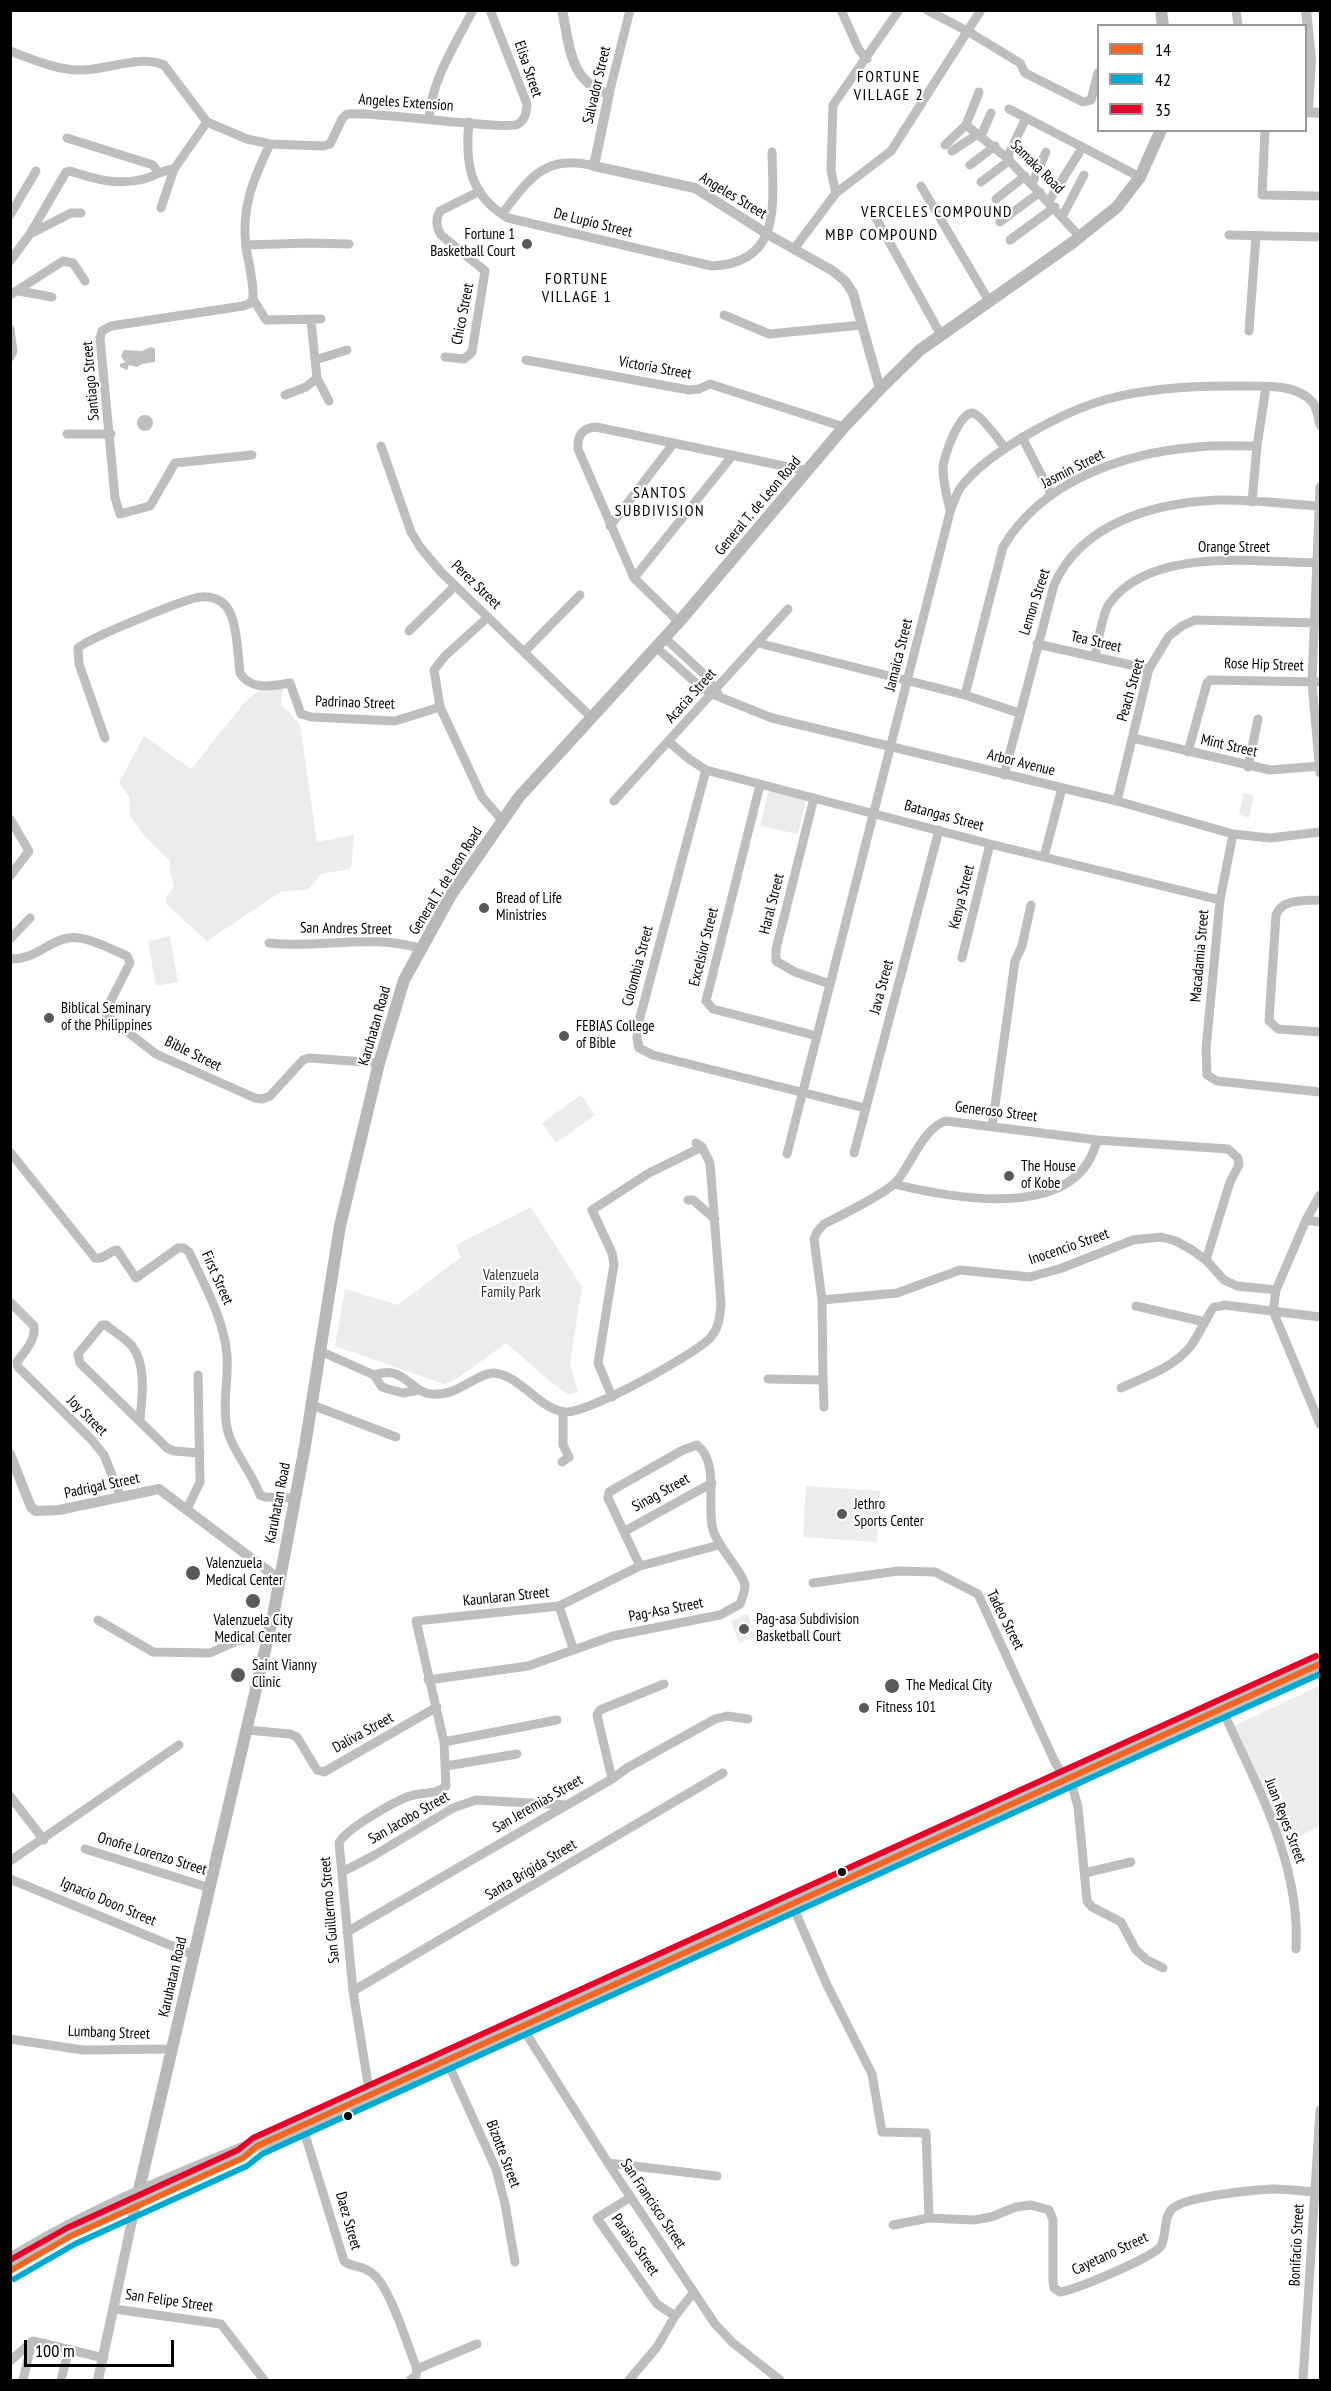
<!DOCTYPE html>
<html>
<head>
<meta charset="utf-8">
<style>
  body { margin:0 }
  #map { position:relative; width:1331px; height:2391px; overflow:hidden; background:#fff; font-family:"PT Sans Narrow",sans-serif }
  canvas { display:block }
  .frame { position:absolute; inset:0; border:12px solid #000; pointer-events:none }
  .legend { position:absolute; left:1097px; top:24px; width:210px; height:108px; box-sizing:border-box; background:#fff; border:2px solid #999; margin:0; padding:8px 10px; list-style:none; font-size:18px; color:#000 }
  .legend li { display:flex; align-items:center; gap:12px; height:30px }
  .legend b { width:30px; border:2px solid #999 }
  .scale { position:absolute; left:24px; top:2340px; width:150px; height:27px; box-sizing:border-box; border:3px solid #000; border-top:0; padding-left:8px; font-size:18px; line-height:21px; white-space:nowrap; color:#000; -webkit-text-stroke:4px #fff; paint-order:stroke }
</style>
</head>
<body>
<div id="map">
<canvas width="1331" height="2391"></canvas>
<div class="frame"></div>
<ul class="legend">
<li><b style="height:8px;background:#f26522"></b>14</li>
<li><b style="height:8px;background:#00a9ce"></b>42</li>
<li><b style="height:8px;background:#e4002b"></b>35</li>
</ul>
<div class="scale">100 m</div>
</div>
<script>
const ctx = document.querySelector('canvas').getContext('2d');
ctx.lineJoin = 'round';
function paint(path, color) { ctx.fillStyle = color; ctx.fill(path, 'evenodd'); }
function strokePath(path, color, width, dash) { ctx.strokeStyle = color; ctx.lineWidth = width; ctx.lineCap = dash ? 'butt' : 'round'; ctx.setLineDash(dash || []); ctx.stroke(path); }
function label(font, color, halo, rows, align = 'center') {
  ctx.font = font + ' "PT Sans Narrow",sans-serif'; ctx.lineWidth = 4.5; ctx.setLineDash([]); ctx.textBaseline = 'middle'; ctx.strokeStyle = halo; ctx.fillStyle = color; for (const [text, x, y, turn = 0] of rows) {
    ctx.save(); ctx.translate(x, y); ctx.rotate((+turn || 0) * Math.PI / 180); ctx.textAlign = isNaN(turn) ? turn : align; if (halo) ctx.strokeText(text, 0, 0); ctx.fillText(text, 0, 0); ctx.restore();
  }
}
const green = new Path2D(`
  M 283,687 L 281,704 L 300,725 L 317,842 L 354,835 L 351,869 L 321,874 L 308,890 L 282,891 L 207,941 L 166,904 L 167,895 L 174,887 L 170,872 L 170,861 L 144,835 L 130,816 L 129,796 L 119,783 L 144,736 L 191,769 L 243,704 L 257,692 Z
  M 769,790 L 806,800 L 798,834 L 760,826 Z
  M 1243,793 L 1254,795 L 1249,818 L 1239,814 Z
  M 170,936 L 178,982 L 156,986 L 148,941 Z
  M 581,1095 L 595,1115 L 556,1143 L 542,1123 Z
  M 531,1207 L 582,1287 L 570,1364 L 578,1392 L 569,1395 L 546,1378 L 506,1343 L 458,1378 L 444,1384 L 335,1346 L 345,1289 L 398,1305 L 461,1257 L 456,1245 Z
  M 806,1486 L 880,1491 L 877,1542 L 803,1537 Z
  M 748,1614 L 755,1637 L 739,1643 L 731,1621 Z
  M 1320,1685 L 1320,1826 L 1286,1843 L 1234,1726 Z`);
const water = new Path2D(`
  M 151,347 L 155,349 L 155,362 L 142,364 L 137,367 L 129,365 L 127,370 L 120,367 L 120,364 L 125,362 L 121,356 L 124,350 L 142,351 Z
  M137 423a8 8 0 1 1 16 0a8 8 0 1 1-16 0Z`);
const minor = new Path2D(`
  M 841,10 L 859,50 L 867,59
  M 927,10 L 969,32 L 1020,63 L 1025,73 L 1083,102 L 1091,100 L 1098,73
  M 1236,10 L 1238,26
  M 10,51 C 32,59 56,70 79,70 C 106,71 138,54 164,65 L 207,122 L 247,139 L 270,144 L 323,146 L 330,144 L 342,119 L 347,114 C 374,111 508,131 518,124 C 526,119 526,112 527,104 L 490,10
  M 609,94 L 630,10
  M 1009,109 L 1140,177
  M 429,118 C 432,79 455,45 473,10
  M 469,122 C 465,163 469,195 508,218 L 712,266 C 782,263 773,205 772,152
  M 966,125 L 1007,158 L 1080,237
  M 1265,130 L 1262,195 L 1320,196
  M 981,136 L 991,113
  M 67,138 L 153,165 L 158,172
  M 945,145 L 966,125 L 979,92
  M 952,151 L 978,134
  M 1007,158 L 1026,118
  M 970,165 L 995,146
  M 981,182 L 1010,160
  M 1032,184 L 1046,152
  M 921,186 L 989,301
  M 836,193 L 831,171 L 833,105 L 899,10
  M 996,199 L 1025,176
  M 1049,201 L 1079,153
  M 161,208 L 174,169
  M 872,211 L 941,335
  M 502,214 C 529,179 545,153 594,166
  M 10,215 L 36,171
  M 1063,215 L 1084,175
  M 1000,222 L 1040,192
  M 30,234 L 71,213 L 81,213
  M 1229,235 L 1320,237
  M 1010,240 L 1055,207
  M 246,245 L 308,243 L 349,244
  M 794,249 L 836,193 L 891,151 L 981,10
  M 10,261 L 30,234 L 66,172 L 70,171 C 95,179 117,186 144,179 C 156,176 161,170 174,169 L 207,122
  M 19,291 L 52,297
  M 10,295 L 63,261 L 73,263 L 85,281
  M 253,299 C 254,282 249,265 246,248 C 241,207 253,180 270,144
  M 253,299 L 266,320 L 321,319
  M 724,315 L 769,334 L 862,325
  M 311,321 L 317,378 L 329,401
  M 10,329 L 13,351 L 10,357
  M 1249,331 L 1256,236
  M 445,357 L 464,359 L 472,352 L 485,271 L 441,235 C 436,227 435,220 440,211 L 480,191
  M 315,360 L 347,350
  M 526,360 L 689,390 L 699,389 L 710,384 L 844,427
  M 285,395 L 306,387 L 317,378
  M 67,434 L 111,434
  M 1022,437 L 1051,494
  M 381,446 L 411,532 L 420,547 L 441,572 L 591,717
  M 252,455 L 175,463 L 150,506 L 120,514 L 115,498 L 100,338 L 102,331 L 111,326 L 243,306 L 249,304 L 253,299
  M 1320,487 L 1312,682 L 1320,773
  M 1252,502 L 1257,446 L 1266,387
  M 950,510 C 947,497 943,482 943,468 C 943,457 960,411 973,413 C 981,415 999,440 1005,448
  M 610,526 L 673,444
  M 634,578 L 732,456
  M 679,622 L 634,578 L 578,449 C 577,435 583,428 596,427 L 808,471
  M 409,631 L 455,586
  M 665,638 L 706,676 L 718,694
  M 758,643 L 965,695 L 1019,713
  M 1037,644 L 1149,669
  M 656,647 L 697,684 L 712,694 L 772,718 L 1117,801 L 1233,834 L 1270,838 L 1320,832
  M 524,652 L 580,595
  M 1095,657 C 1098,643 1102,614 1109,604 C 1151,546 1256,562 1318,563
  M 965,695 L 1003,547 C 1042,481 1123,453 1197,447 C 1216,445 1237,446 1257,446
  M 440,707 L 434,670 L 445,656 L 488,617
  M 105,738 L 79,664 L 78,648 C 87,639 189,597 201,597 C 210,596 220,599 226,606 C 237,618 238,656 240,673 C 251,691 271,686 290,683 L 301,714 L 311,717 L 395,721 L 440,707 L 482,797 L 502,820
  M 1133,738 L 1270,770 L 1320,766
  M 669,742 L 689,759 L 706,770 L 990,844 L 1220,900
  M 1188,752 L 1207,683 L 1210,680 L 1320,682
  M 1248,767 L 1258,719
  M 706,770 L 639,1021 L 637,1038 L 639,1048 L 653,1055 L 865,1108
  M 1004,775 L 1054,585 C 1081,523 1154,503 1217,500 C 1251,499 1286,504 1319,506
  M 760,785 L 706,1001 L 713,1009 L 817,1036
  M 814,798 L 776,949 L 776,961 L 795,972 L 830,984
  M 614,801 L 788,609
  M 1117,801 L 1149,669 L 1169,636 L 1182,626 L 1195,620 L 1320,623
  M 10,819 L 29,851 L 10,876
  M 1233,834 L 1220,900 L 1206,1049 L 1207,1075 L 1217,1081 L 1320,1092
  M 1044,857 L 1062,788
  M 1320,900 C 1305,901 1282,898 1276,915 L 1269,1021 L 1278,1029 L 1320,1032
  M 10,939 L 30,918
  M 269,943 C 319,949 373,933 422,949
  M 962,958 L 990,844
  M 10,959 C 35,960 46,942 68,938 C 84,935 112,949 127,956 L 130,963 L 107,1008 L 107,1016 L 156,1054 L 255,1098 L 262,1099 L 270,1096 L 303,1060 L 309,1058 L 379,1063
  M 992,1127 L 1015,961 L 1022,946 L 1031,905
  M 10,1152 L 95,1258 C 104,1260 109,1251 117,1250 L 136,1278 L 178,1248 L 184,1248 L 189,1252 C 204,1284 224,1319 227,1355 C 229,1382 220,1412 230,1438 C 238,1458 253,1475 260,1495 L 265,1497 L 295,1498
  M 854,1153 L 939,830
  M 787,1154 L 950,512 C 953,504 956,494 961,487 C 987,452 1066,410 1108,399 C 1148,388 1190,386 1231,386 C 1255,387 1296,381 1313,403 C 1317,408 1318,418 1320,425
  M 894,1184 C 955,1199 1078,1222 1097,1140
  M 1320,1195 L 1306,1220 L 1276,1290 L 1273,1311 L 1320,1424
  M 688,1200 L 693,1200 L 715,1219
  M 1306,1220 L 1320,1222
  M 822,1300 L 897,1293 L 960,1270 L 1030,1277 L 1062,1268 L 1133,1240 L 1161,1237 L 1176,1241 L 1192,1250 L 1206,1260 L 1224,1280 L 1237,1286 L 1276,1290
  M 10,1302 L 34,1326 C 36,1340 25,1351 17,1362 L 18,1367 L 91,1439 L 104,1455 L 120,1495
  M 1136,1306 L 1205,1322
  M 320,1351 L 374,1375 L 382,1387 L 388,1389 L 403,1393 L 419,1390
  M 374,1375 C 404,1364 410,1392 431,1394 C 458,1397 478,1372 494,1373 C 522,1376 538,1409 565,1412 C 587,1414 694,1355 710,1338 C 719,1328 720,1317 721,1304 L 710,1163 L 702,1147 L 696,1143
  M 768,1379 L 823,1380 L 822,1300 L 814,1239 L 817,1232 L 824,1224 C 840,1216 887,1193 897,1181 C 911,1164 924,1127 946,1121 L 1097,1140 L 1228,1149 L 1238,1158 L 1239,1165 L 1230,1182 L 1206,1260
  M 823,1380 L 824,1407
  M 1121,1388 C 1144,1377 1173,1368 1190,1347 C 1196,1340 1211,1309 1214,1307 C 1215,1307 1223,1306 1224,1305 L 1320,1317
  M 612,1397 L 598,1363 L 614,1264 L 612,1253 L 592,1210 L 649,1173 L 702,1147
  M 312,1405 L 396,1437
  M 140,1420 C 142,1398 147,1365 132,1346 C 125,1338 114,1332 106,1325 L 102,1325 L 78,1354 L 80,1363 L 167,1448 L 174,1451 L 200,1453
  M 562,1462 L 569,1457 L 563,1445 L 563,1412
  M 187,1509 L 200,1482 L 198,1375
  M 625,1531 L 712,1483
  M 813,1583 L 898,1571 L 935,1572 L 978,1594 L 1054,1760 L 1065,1780
  M 559,1606 L 573,1648
  M 98,1620 L 153,1652 L 210,1653 L 237,1641 L 256,1638 L 268,1639
  M 428,1680 L 528,1666 L 613,1636 L 720,1615 L 740,1604 C 742,1598 745,1592 745,1586 C 744,1573 718,1548 713,1530 C 706,1506 720,1462 697,1445 L 683,1450 L 609,1492 L 608,1498 L 640,1566
  M 1222,1709 C 1256,1785 1301,1863 1296,1949
  M 247,1730 L 290,1734 L 297,1737 L 317,1770 L 324,1772 L 437,1707
  M 444,1742 L 557,1720
  M 446,1766 L 517,1754
  M 1070,1778 L 1078,1807 L 1087,1901 L 1092,1907 L 1121,1922 L 1136,1950 L 1147,1960 L 1163,1968
  M 612,1779 L 597,1715 L 600,1710 L 664,1684
  M 10,1796 L 44,1840
  M 85,1849 L 210,1888
  M 10,1861 L 179,1745
  M 342,1872 L 373,1856 L 453,1808 L 476,1800 L 567,1805
  M 1085,1873 L 1131,1862
  M 10,1879 L 194,1955
  M 792,1904 L 827,1985 L 872,2074 L 882,2132 L 926,2133 L 929,2218
  M 347,1932 L 612,1779 L 627,1768 L 715,1719 L 727,1716 L 748,1719
  M 353,1991 L 723,1773
  M 522,2027 L 608,2163 L 715,2324 L 733,2343 L 780,2380
  M 10,2039 L 83,2050 L 171,2049
  M 447,2061 L 496,2169 L 505,2204 L 515,2262
  M 370,2096 L 353,1991 L 339,1843 C 344,1830 395,1801 410,1796 C 421,1792 437,1795 446,1786 L 444,1742 L 416,1621 L 559,1606 L 640,1566 L 719,1545
  M 302,2125 L 344,2261 C 352,2268 362,2264 373,2274 C 390,2287 408,2347 417,2369
  M 608,2163 L 717,2176
  M 631,2197 L 597,2218 L 657,2304 L 675,2316
  M 893,2225 L 929,2218 L 974,2220 L 991,2217 L 1016,2207 L 1031,2205 L 1049,2210 L 1053,2220 L 1053,2282 L 1054,2288 L 1060,2292 C 1075,2290 1154,2257 1161,2246 C 1167,2235 1163,2216 1173,2208 C 1188,2196 1253,2190 1273,2189 C 1287,2189 1301,2191 1315,2192
  M 114,2309 L 221,2324 L 264,2380
  M 10,2361 L 33,2341 L 104,2358
  M 417,2369 L 477,2344
  M 23,2380 L 32,2342
  M 61,2380 L 69,2349
  M 410,2380 L 416,2376 L 417,2369
  M 629,2380 L 657,2347 L 675,2316 L 693,2293
  M 1303,2380 L 1320,2110`);
const tertiary = new Path2D(`
  M 562,10 C 570,46 569,82 609,94 L 594,166 L 695,188 L 769,235 L 833,271 L 845,281 L 853,293 L 880,389
  M 1306,10 L 1311,59 L 1308,112
  M 1306,112 L 1320,113
  M 10,1454 L 31,1507 L 36,1511 L 59,1510 L 159,1489 L 279,1579
  M 98,2380 L 135,2207`);
const secondary = new Path2D(`
  M 1161,10 L 1163,26
  M 135,2207 L 273,1616 L 305,1446 L 340,1226 L 379,1063 L 404,980 L 451,895 L 519,797 L 679,622 L 844,427 L 880,389 L 920,350 L 1072,243 L 1117,207 L 1140,177 L 1161,130`);
const trunk = new Path2D(`
  M 10,2261 C 113,2197 228,2157 338,2111 L 1320,1664`);
const bus1 = new Path2D(`
  M 10,2271 L 71,2236 L 243,2158 L 257,2146 C 612,1987 966,1824 1320,1664`);
const bus2 = new Path2D(`
  M 14,2279 L 75,2244 L 247,2166 L 262,2154 C 616,1996 967,1833 1320,1674`);
const bus3 = new Path2D(`
  M 10,2260 L 67,2228 L 238,2150 L 253,2138 C 609,1979 962,1816 1316,1656`);
const markers = [
  [527,244,6,"#595959"],
  [484,908,6,"#595959"],
  [49,1018,6,"#595959"],
  [564,1036,6,"#595959"],
  [1009,1176,6,"#595959"],
  [842,1514,6,"#595959"],
  [193,1573,8,"#595959"],
  [253,1601,8,"#595959"],
  [744,1629,6,"#595959"],
  [238,1675,8,"#595959"],
  [892,1686,8,"#595959"],
  [864,1708,6,"#595959"],
  [842,1872,5,"#000"],
  [348,2116,5,"#000"]
];
const streetNames = [
  ["Elisa Street",528,69,71],
  ["Salvador Street",597,85,-77],
  ["Angeles Extension",406,103,4],
  ["Samaka Road",1037,167,45],
  ["Angeles Street",733,196,31],
  ["De Lupio Street",593,223,14],
  ["Chico Street",463,314,-79],
  ["Victoria Street",655,368,10],
  ["Santiago Street",91,381,-95],
  ["Jasmin Street",1073,469,-27],
  ["General T. de Leon Road",758,506,-50],
  ["Orange Street",1234,548],
  ["Perez Street",476,585,44],
  ["Lemon Street",1035,602,-72],
  ["Tea Street",1096,642,13],
  ["Jamaica Street",899,655,-76],
  ["Rose Hip Street",1264,665,2],
  ["Peach Street",1131,690,-74],
  ["Acacia Street",691,696,-48],
  ["Padrinao Street",355,703,2],
  ["Mint Street",1229,746,13],
  ["Arbor Avenue",1021,763,14],
  ["Batangas Street",944,816,15],
  ["General T. de Leon Road",446,881,-58],
  ["Kenya Street",962,897,-76],
  ["Haral Street",772,904,-76],
  ["San Andres Street",346,929,1],
  ["Excelsior Street",704,947,-76],
  ["Macadamia Street",1200,956,-85],
  ["Colombia Street",638,966,-75],
  ["Java Street",882,987,-75],
  ["Karuhatan Road",375,1026,-74],
  ["Bible Street",193,1054,26],
  ["Generoso Street",996,1112,7],
  ["Inocencio Street",1069,1247,-19],
  ["First Street",217,1278,66],
  ["Joy Street",87,1416,45],
  ["Padrigal Street",102,1486,-12],
  ["Sinag Street",661,1493,-29],
  ["Karuhatan Road",278,1503,-79],
  ["Kaunlaran Street",506,1597,-6],
  ["Pag-Asa Street",666,1610,-11],
  ["Tadeo Street",1005,1620,63],
  ["Daliva Street",363,1733,-29],
  ["San Jeremias Street",538,1804,-30],
  ["San Jacobo Street",409,1818,-30],
  ["Juan Reyes Street",1285,1821,69],
  ["Onofre Lorenzo Street",152,1854,17],
  ["Santa Brigida Street",531,1870,-31],
  ["Ignacio Doon Street",108,1902,23],
  ["San Guillermo Street",330,1910,-95],
  ["Karuhatan Road",173,1977,-77],
  ["Lumbang Street",109,2033,2],
  ["Bizotte Street",503,2154,69],
  ["San Francisco Street",653,2204,56],
  ["Daez Street",348,2221,74],
  ["Paraiso Street",635,2245,55],
  ["Bonifacio Street",1297,2245,-87],
  ["Cayetano Street",1110,2254,-25],
  ["San Felipe Street",169,2301,8]
];
const poiNames = [
  ["Fortune 1",515,235,"right"],
  ["Basketball Court",515,252,"right"],
  ["Bread of Life",496,899],
  ["Ministries",496,916],
  ["Biblical Seminary",61,1009],
  ["of the Philippines",61,1026],
  ["FEBIAS College",576,1027],
  ["of Bible",576,1044],
  ["The House",1021,1167],
  ["of Kobe",1021,1184],
  ["Jethro",854,1505],
  ["Sports Center",854,1522],
  ["Valenzuela",206,1564],
  ["Medical Center",206,1581],
  ["Pag-asa Subdivision",756,1620],
  ["Basketball Court",756,1637],
  ["Valenzuela City",253,1621,"center"],
  ["Medical Center",253,1638,"center"],
  ["Saint Vianny",252,1666],
  ["Clinic",252,1683],
  ["The Medical City",906,1686],
  ["Fitness 101",876,1708]
];
const parkNames = [
  ["Valenzuela",511,1276],
  ["Family Park",511,1293]
];
const neighbourhoodNames = [
  ["FORTUNE",889,77],
  ["VILLAGE 2",889,95],
  ["VERCELES COMPOUND",937,212],
  ["MBP COMPOUND",882,235],
  ["FORTUNE",577,279],
  ["VILLAGE 1",577,297],
  ["SANTOS",660,493],
  ["SUBDIVISION",660,511]
];
paint(green, '#ececec');
paint(water, '#bfbfbf');
strokePath(minor, '#bebebe', 9);
strokePath(tertiary, '#bebebe', 10);
strokePath(secondary, '#b8b8b8', 12);
strokePath(trunk, '#bebebe', 15);
strokePath(bus1, '#f26522', 6);
strokePath(bus2, '#00a9ce', 6);
strokePath(bus3, '#e4002b', 6);
for (const [x, y, r, color] of markers) { const dot = new Path2D(); dot.arc(x, y, r, 0, 2 * Math.PI); ctx.fillStyle = color; ctx.fill(dot); strokePath(dot, '#fff', 2); }
label('15px', '#000', '#fff', streetNames);
label('15px', '#000', '#fff', poiNames, 'left');
label('15px', '#333', '#fff', parkNames);
ctx.letterSpacing = '1.5px';
label('16px', '#000', '#fff', neighbourhoodNames);
ctx.letterSpacing = '0px';
</script>
</body>
</html>
